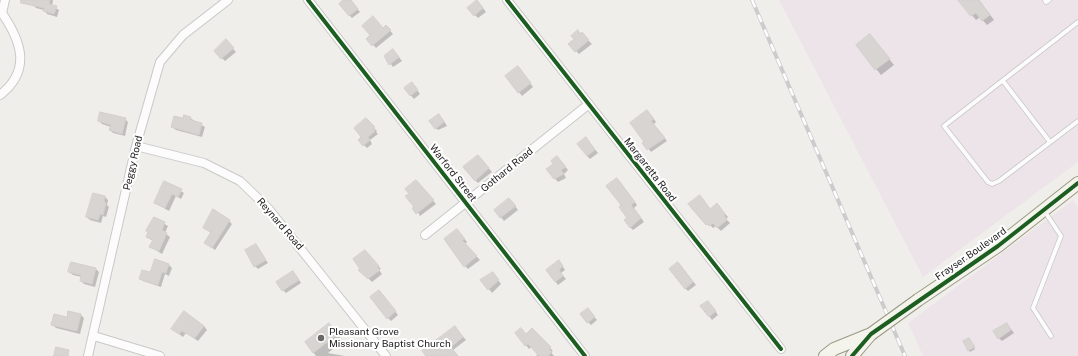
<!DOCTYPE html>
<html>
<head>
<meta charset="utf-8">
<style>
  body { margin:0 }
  canvas { display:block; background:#f0eeeb }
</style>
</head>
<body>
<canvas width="1078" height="356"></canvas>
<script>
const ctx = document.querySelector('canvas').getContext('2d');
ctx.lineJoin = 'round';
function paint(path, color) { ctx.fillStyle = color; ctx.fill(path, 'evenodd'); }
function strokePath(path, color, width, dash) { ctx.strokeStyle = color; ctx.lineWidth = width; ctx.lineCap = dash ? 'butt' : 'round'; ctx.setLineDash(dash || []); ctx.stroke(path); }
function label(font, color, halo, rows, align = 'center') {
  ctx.font = font + ' "Public Sans",sans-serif'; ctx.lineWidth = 4; ctx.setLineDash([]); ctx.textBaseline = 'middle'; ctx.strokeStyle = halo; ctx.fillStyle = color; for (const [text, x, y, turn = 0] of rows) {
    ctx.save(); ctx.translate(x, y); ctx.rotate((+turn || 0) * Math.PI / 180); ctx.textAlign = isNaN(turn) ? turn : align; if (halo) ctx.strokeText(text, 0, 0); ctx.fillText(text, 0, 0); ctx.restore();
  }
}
const industrial = new Path2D(`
  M 779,0 L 1078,0 L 1078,162 L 923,277 Z
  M 1073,200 L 1078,208 L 1078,356 L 923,356 L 908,323 Z`);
const shadow = new Path2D(`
  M 34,0 L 53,0 L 52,6 L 59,10 L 57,17 L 47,14 L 44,10 L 36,8 L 33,5 Z
  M 345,0 L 350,0 L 360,12 L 352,18 L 349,15 Z
  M 959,0 L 979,0 L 994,20 L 987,25 L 980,17 L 976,20 Z
  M 480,4 L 486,12 L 478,18 L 475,15 Z
  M 386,26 L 393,34 L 376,48 L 368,39 Z
  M 578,31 L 585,37 L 592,44 L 579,54 L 576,51 L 575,40 Z
  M 870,35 L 894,65 L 881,75 L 857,45 Z
  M 226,41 L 236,52 L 225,61 L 215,51 Z
  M 396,53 L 402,61 L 393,67 L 385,56 Z
  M 521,71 L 533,87 L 522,96 L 506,76 Z
  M 415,87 L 420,94 L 414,99 L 405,89 Z
  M 650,114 L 656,122 L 654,124 L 667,141 L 651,152 L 644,143 Z
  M 190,118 L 205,127 L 202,137 L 176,130 L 172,127 L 184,119 Z
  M 442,118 L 447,126 L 438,130 L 435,127 Z
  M 125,119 L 128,122 L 125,136 L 113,133 L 110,130 L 111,127 L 102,124 L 99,121 Z
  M 366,120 L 377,131 L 376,132 L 378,134 L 370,140 L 372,144 L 367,148 L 364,145 L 363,137 Z
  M 589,142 L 598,153 L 590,159 L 587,156 Z
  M 481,159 L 492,172 L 478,183 L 475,180 Z
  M 560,160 L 568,170 L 564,174 L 566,178 L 558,182 L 547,169 Z
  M 165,182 L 184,193 L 181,199 L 176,196 L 169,211 L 155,203 Z
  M 620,182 L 637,205 L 634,208 L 644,222 L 633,230 L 630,227 L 622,206 Z
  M 419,185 L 436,204 L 420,216 L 415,207 Z
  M 94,194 L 105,197 L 108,200 L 107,205 L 109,207 L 106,217 L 103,216 L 101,223 L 90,220 L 87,217 Z
  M 703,199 L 711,210 L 720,208 L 728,217 L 726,219 L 730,223 L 721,231 L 716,226 L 713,228 L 690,204 Z
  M 512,202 L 518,210 L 504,221 L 495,210 Z
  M 154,218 L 168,226 L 165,233 L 170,237 L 162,254 L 151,247 L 153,241 L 147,237 Z
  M 229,221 L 232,224 L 215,250 L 208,245 L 211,233 L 204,227 Z
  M 460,233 L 467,242 L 465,244 L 480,260 L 468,269 L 465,266 Z
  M 255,245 L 268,263 L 258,269 L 255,266 Z
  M 365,252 L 381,269 L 379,270 L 382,274 L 372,282 L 360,270 Z
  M 72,263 L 96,269 L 99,272 L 95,287 L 84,284 L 81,281 L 82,277 L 73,275 L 69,272 Z
  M 169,265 L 172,268 L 169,276 L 165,274 L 161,287 L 143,281 L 140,278 Z
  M 562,265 L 565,270 L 561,273 L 566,279 L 558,285 L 547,271 Z
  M 681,266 L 696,285 L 688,291 L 685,288 Z
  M 296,275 L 301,283 L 286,293 L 283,290 Z
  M 496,277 L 501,284 L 492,293 L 482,280 Z
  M 382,294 L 398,315 L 391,321 L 388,318 Z
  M 711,305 L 718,315 L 712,320 L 709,316 Z
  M 69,313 L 81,315 L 84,318 L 80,334 L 56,328 L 53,325 L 68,318 Z
  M 591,313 L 597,320 L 591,325 L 588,322 Z
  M 1007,324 L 1014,333 L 1002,341 L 999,338 Z
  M 329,325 L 343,341 L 328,353 L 345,356 L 316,356 L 306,343 Z
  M 204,326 L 207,330 L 198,341 L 186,333 L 183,337 L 176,332 Z
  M 532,330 L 553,351 L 551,352 L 554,356 L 536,356 L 538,354 L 531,347 L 529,349 L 517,333 L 526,335 Z
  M 458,331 L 466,340 L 453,350 L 458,356 L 427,356 Z
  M 970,340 L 975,349 L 970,352 L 969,350 Z`);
const building = new Path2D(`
  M 21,0 L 50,0 L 49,4 L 57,6 L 54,14 L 43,11 L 44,8 L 21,3 Z
  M 343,0 L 351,0 L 358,9 L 349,16 L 339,4 Z
  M 477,0 L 483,8 L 474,16 L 467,8 Z
  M 958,0 L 979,0 L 990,15 L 982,21 L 976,13 L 971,16 Z
  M 373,16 L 383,28 L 386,25 L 391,30 L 372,46 L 366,39 L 370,35 L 362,26 Z
  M 578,30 L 580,34 L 582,32 L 589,40 L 575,52 L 568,44 L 574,39 L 571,36 Z
  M 870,34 L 890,59 L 875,70 L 856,45 Z
  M 226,39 L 234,48 L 221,59 L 214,51 Z
  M 393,49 L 399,57 L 389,65 L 384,56 Z
  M 518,66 L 531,83 L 518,93 L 505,76 Z
  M 412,82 L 418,90 L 410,96 L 404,88 Z
  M 647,110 L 654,119 L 651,121 L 665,138 L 647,150 L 642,143 L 644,142 L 630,123 Z
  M 100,112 L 126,118 L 122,134 L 109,130 L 111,125 L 98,121 Z
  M 439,114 L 444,122 L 435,129 L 429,121 Z
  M 184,115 L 191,117 L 190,120 L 202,123 L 199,135 L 171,127 L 174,116 L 183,118 Z
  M 366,118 L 375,127 L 373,128 L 375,131 L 368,137 L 370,140 L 363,146 L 358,140 L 361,137 L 354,128 Z
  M 586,137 L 595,150 L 587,156 L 577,144 Z
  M 478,155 L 489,168 L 475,181 L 463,167 Z
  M 557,156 L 566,167 L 561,170 L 564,174 L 554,179 L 546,169 L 553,164 L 551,161 Z
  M 617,178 L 635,202 L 631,205 L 641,218 L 630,228 L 624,220 L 627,218 L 619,207 L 621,205 L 606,186 Z
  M 416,180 L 434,200 L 416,214 L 412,208 L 414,207 L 405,196 L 409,194 L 405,189 Z
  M 164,181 L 182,189 L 178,197 L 172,194 L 165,208 L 154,203 Z
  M 93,193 L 105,196 L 104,202 L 106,203 L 103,215 L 100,214 L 98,220 L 86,217 Z
  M 700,195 L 710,209 L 717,203 L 725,214 L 724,215 L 727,220 L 717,228 L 713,223 L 709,226 L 707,224 L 706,225 L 688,204 Z
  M 509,198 L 516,206 L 500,218 L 494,210 Z
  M 213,209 L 230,220 L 212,248 L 204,243 L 211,232 L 203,228 Z
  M 154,217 L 165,222 L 162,230 L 167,233 L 159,251 L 149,247 L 153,240 L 146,237 L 148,232 L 146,231 Z
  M 457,229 L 465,239 L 462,240 L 477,256 L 464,267 L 444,239 Z
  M 256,244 L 266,260 L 254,267 L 245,250 Z
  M 365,250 L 379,266 L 377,267 L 380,270 L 368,279 L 358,270 L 360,269 L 353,259 Z
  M 155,259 L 169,264 L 166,273 L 162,272 L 158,285 L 139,279 L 142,270 L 150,272 Z
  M 559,260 L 563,266 L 559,270 L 563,276 L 555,282 L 546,270 Z
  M 71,262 L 96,268 L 92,284 L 80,281 L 81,275 L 68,272 Z
  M 678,262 L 693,282 L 685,289 L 669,269 Z
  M 293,271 L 299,280 L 282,291 L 276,282 Z
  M 493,272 L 499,280 L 488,290 L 480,280 Z
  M 379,290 L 396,311 L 387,319 L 370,297 Z
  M 708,301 L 716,311 L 709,317 L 700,306 Z
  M 588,308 L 595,317 L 587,323 L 580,314 Z
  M 68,311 L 81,314 L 77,331 L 51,325 L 54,314 L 67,317 Z
  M 184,311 L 204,326 L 195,338 L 182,331 L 179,334 L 171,329 Z
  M 329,323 L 338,334 L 313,353 L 305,342 Z
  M 1007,323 L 1011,330 L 998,339 L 993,331 Z
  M 455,326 L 463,337 L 451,347 L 458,356 L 426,356 L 422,351 Z
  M 521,328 L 526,334 L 532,328 L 551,347 L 549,349 L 552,352 L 548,356 L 539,356 L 528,344 L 525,346 L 515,333 Z
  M 969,338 L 975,347 L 968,351 L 963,341 Z
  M 56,347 L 69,350 L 68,356 L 54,356 Z`);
const service = new Path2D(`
  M 1045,0 L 1046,2 L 1049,0
  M 1078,22 L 944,126 L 988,182 L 992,184 L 999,181 L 1078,121
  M 1003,81 L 1050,142
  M 1045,212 L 1061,236 L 1033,308 L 1051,336`);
const minor = new Path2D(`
  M 308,0 L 585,356
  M 507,0 L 781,349
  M 0,95 C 32,70 21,41 2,13 L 5,0
  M 136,146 L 204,163 L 240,181 L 268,208 L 386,356
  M 425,235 L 589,104
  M 94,336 L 160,356
  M 88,356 L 136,146 L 160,62 L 183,35 L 228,0`);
const secondary = new Path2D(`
  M 918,300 L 998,246 L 1078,183
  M 825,356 L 834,349 L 871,334
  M 852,356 L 869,336`);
const rail = new Path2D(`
  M 752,0 L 905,356`);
const secondaryBridge = new Path2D(`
  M 871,334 L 918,300`);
const cycleway = new Path2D(`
  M 308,0 L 585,356
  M 507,0 L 781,349
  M 852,356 L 871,334 L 998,246 L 1078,183`);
const markers = [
  [321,338,4,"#6a6968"]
];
const streetNames = [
  ["Peggy Road",133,163,-77],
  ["Gothard Road",507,170,-39],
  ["Margaretta Road",650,170,52],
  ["Warford Street",453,173,52],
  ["Reynard Road",280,224,49],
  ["Frayser Boulevard",971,254,-35]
];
const poiNames = [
  ["Pleasant Grove",329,332],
  ["Missionary Baptist Church",329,344]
];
paint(industrial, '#ede4e9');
paint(shadow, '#0003');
paint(building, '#d7d4d2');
strokePath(building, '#d3d0cc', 1);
strokePath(service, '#c9c8c7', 5.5);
strokePath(minor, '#c9c8c7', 10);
strokePath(secondary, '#999a82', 14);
strokePath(service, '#fdfcfc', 4);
strokePath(minor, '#fdfcfc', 8);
strokePath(secondary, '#f4f4ed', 12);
strokePath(rail, '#ccc', 4);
strokePath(rail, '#fff', 2.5, [8]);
strokePath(secondaryBridge, '#999a82', 14, []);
strokePath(secondaryBridge, '#f4f4ed', 12);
strokePath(cycleway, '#1b5e20', 4);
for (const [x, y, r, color] of markers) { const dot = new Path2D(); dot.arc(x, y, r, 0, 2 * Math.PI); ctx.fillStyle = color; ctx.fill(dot); strokePath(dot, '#fff', 1.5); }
label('10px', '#222', '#fff', streetNames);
label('10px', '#222', '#fff', poiNames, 'left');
</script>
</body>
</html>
